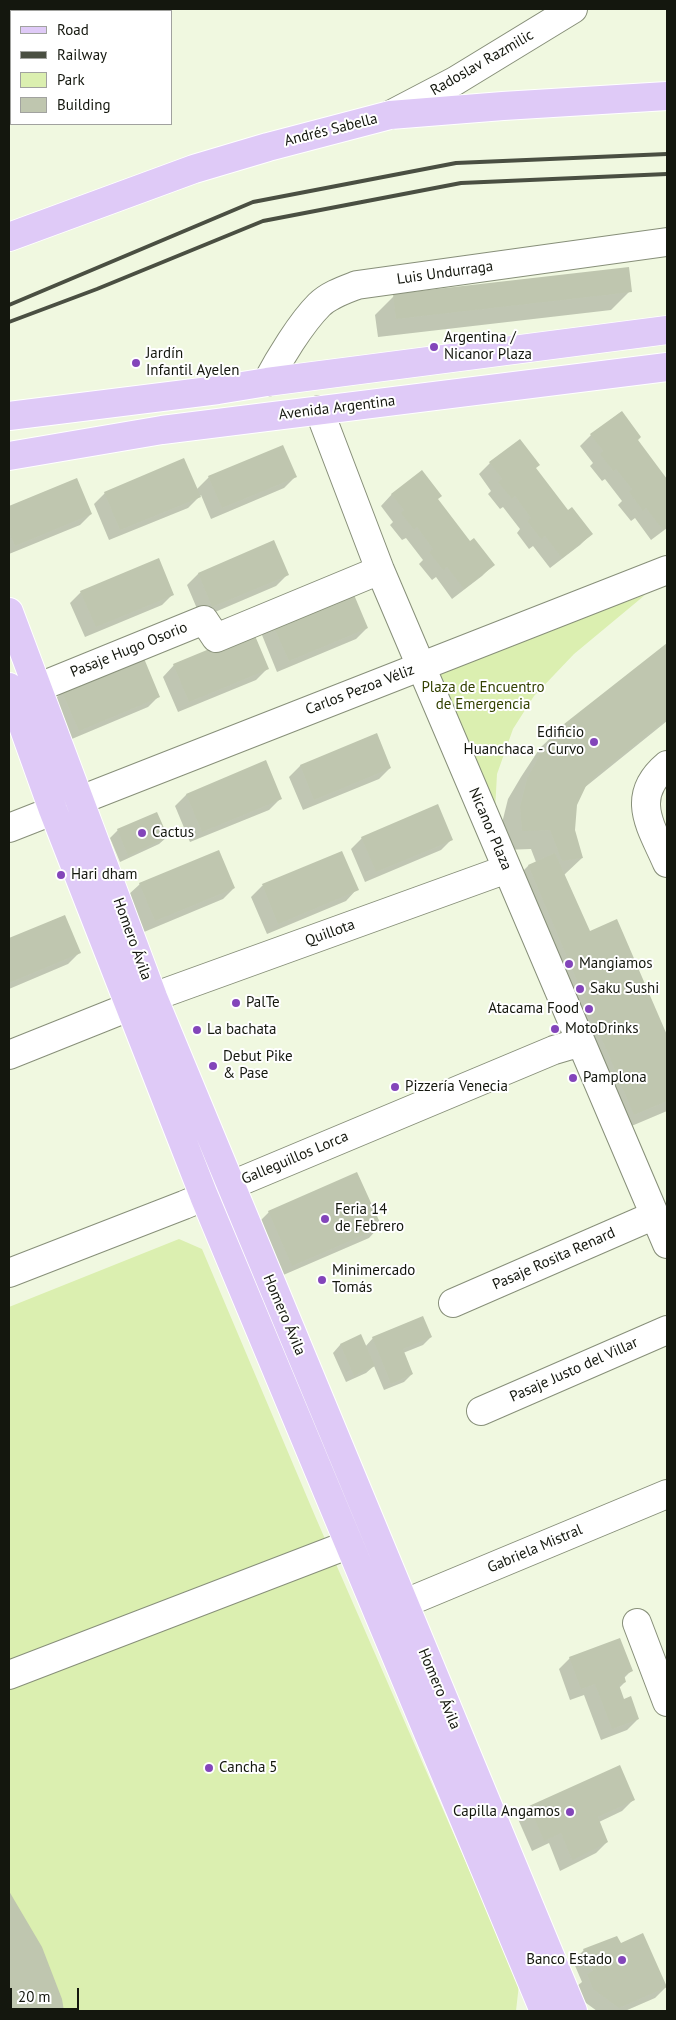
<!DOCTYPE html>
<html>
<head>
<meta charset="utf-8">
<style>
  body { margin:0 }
  #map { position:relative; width:676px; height:2020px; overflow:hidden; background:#f0f8e0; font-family:"PT Sans",sans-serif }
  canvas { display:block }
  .frame { position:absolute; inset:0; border:10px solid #14170e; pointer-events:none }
  .legend { position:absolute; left:10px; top:10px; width:162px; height:115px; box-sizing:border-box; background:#fff; border:1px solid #a1a29f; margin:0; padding:6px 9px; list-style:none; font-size:15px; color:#14170e }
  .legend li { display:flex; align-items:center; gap:10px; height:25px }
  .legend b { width:25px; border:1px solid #a1a29f }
  .scale { position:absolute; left:10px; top:1988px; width:69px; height:22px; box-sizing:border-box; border:2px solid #14170e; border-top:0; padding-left:6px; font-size:15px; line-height:18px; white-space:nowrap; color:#14170e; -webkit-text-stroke:4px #fff; paint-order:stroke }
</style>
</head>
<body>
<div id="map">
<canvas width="676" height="2020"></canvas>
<div class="frame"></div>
<ul class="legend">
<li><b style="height:6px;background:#dfcaf7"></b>Road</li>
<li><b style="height:6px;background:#4a4f42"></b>Railway</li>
<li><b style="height:14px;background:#dbefb0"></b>Park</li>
<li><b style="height:14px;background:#bfc6af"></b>Building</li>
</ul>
<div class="scale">20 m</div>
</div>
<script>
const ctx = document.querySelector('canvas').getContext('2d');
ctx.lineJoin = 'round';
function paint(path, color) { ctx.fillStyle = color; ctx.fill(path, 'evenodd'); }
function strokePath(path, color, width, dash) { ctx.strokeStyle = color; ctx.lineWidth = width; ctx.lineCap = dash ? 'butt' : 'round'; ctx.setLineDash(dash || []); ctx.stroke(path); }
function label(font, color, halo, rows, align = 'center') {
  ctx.font = font + ' "PT Sans",sans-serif'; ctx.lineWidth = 4; ctx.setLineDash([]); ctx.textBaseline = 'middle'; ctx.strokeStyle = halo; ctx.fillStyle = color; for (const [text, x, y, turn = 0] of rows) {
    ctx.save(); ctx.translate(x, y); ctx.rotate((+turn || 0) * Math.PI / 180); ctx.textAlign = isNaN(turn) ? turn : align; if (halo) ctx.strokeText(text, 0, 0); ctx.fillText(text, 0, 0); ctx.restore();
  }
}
const green = new Path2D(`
  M 645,595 L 574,654 L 534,696 L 513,729 L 497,774 L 494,829 L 429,674 L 437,667 Z
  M 179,1239 L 202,1249 L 315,1516 L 519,1984 L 516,2011 L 9,2011 L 9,1307 Z`);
const shadow = new Path2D(`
  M 630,291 L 611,310 L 378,337 L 375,315 L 394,296 Z
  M 621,412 L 636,440 L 667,481 L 667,528 L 651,540 L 635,518 L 631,521 L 618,505 L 622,501 L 605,479 L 602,481 L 590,466 L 593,463 L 580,446 L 591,435 Z
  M 520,441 L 535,468 L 568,512 L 591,534 L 580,545 L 550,568 L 533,546 L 529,549 L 517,533 L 520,529 L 503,507 L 500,509 L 488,494 L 491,491 L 479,474 L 490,463 Z
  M 209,477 L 295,477 L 284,488 L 211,519 L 201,495 L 188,508 L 109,540 L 94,504 L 105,493 L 196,490 Z
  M 76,480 L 91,514 L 80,525 L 9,554 L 9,508 Z
  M 392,494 L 437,499 L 470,543 L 493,565 L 482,576 L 452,599 L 436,577 L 432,580 L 419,564 L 423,560 L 406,538 L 402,540 L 390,525 L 393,522 L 381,506 Z
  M 273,542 L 287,575 L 276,586 L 201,618 L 187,585 L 198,574 Z
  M 81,592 L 173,594 L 162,605 L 85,637 L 70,603 Z
  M 273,624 L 367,628 L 356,639 L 277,672 L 262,635 Z
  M 667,645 L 667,721 L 584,788 L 576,805 L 574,830 L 582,858 L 564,875 L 590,933 L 617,921 L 667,1039 L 667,1111 L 615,1133 L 509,885 L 528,866 L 536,862 L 531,849 L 503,850 L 501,827 L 508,799 L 521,777 L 540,748 L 560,729 Z
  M 174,665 L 267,669 L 256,680 L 178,712 L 163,677 Z
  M 62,692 L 159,696 L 148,707 L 67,741 L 51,703 Z
  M 376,734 L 390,768 L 379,779 L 303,810 L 289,777 L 300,766 Z
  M 265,762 L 280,799 L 269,810 L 190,842 L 175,806 L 186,795 Z
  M 118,830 L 167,837 L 159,844 L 120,862 L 110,838 Z
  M 362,838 L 452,839 L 441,850 L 365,882 L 351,849 Z
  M 341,853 L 357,889 L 346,901 L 267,934 L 251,897 L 262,886 Z
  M 140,884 L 234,888 L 223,899 L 144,932 L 128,895 Z
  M 64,916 L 79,953 L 68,964 L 9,989 L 9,939 Z
  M 269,1212 L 380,1226 L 369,1238 L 281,1276 L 258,1223 Z
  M 360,1336 L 365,1347 L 373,1338 L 431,1337 L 423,1345 L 403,1353 L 412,1374 L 404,1382 L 384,1390 L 374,1366 L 366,1373 L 346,1382 L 333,1353 L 340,1345 Z
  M 570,1658 L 631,1671 L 623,1679 L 625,1682 L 619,1688 L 623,1701 L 638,1719 L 627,1730 L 601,1740 L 584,1695 L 570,1700 L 559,1669 Z
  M 619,1767 L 633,1800 L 622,1811 L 599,1822 L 607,1842 L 596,1853 L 560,1871 L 549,1843 L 532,1851 L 518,1819 L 529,1807 Z
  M 9,1893 L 61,2000 L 63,2011 L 9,2011 Z
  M 620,1945 L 666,1987 L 655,1998 L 625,2011 L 597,2011 L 582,2000 L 577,1986 L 582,1982 L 573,1961 L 584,1950 Z`);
const building = new Path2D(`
  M 629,267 L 632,292 L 396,319 L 393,294 Z
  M 622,411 L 641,437 L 638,440 L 667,479 L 667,527 L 663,530 L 646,508 L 643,511 L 629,492 L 632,489 L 616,469 L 613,471 L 600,454 L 603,451 L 590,434 Z
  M 520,439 L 540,465 L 536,468 L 568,510 L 572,507 L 593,534 L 562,558 L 545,536 L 541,539 L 527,521 L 531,518 L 515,496 L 512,499 L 498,482 L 502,479 L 489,462 Z
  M 283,445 L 297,477 L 222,508 L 208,476 Z
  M 184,458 L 201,497 L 120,530 L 104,492 Z
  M 422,470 L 442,496 L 438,499 L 470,541 L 474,538 L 495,565 L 464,589 L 447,567 L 443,570 L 429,552 L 433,549 L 417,527 L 414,530 L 401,513 L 404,510 L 391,494 Z
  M 77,478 L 92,514 L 15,546 L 9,533 L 9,506 Z
  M 274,540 L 289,575 L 212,607 L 198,573 Z
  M 159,558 L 174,595 L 96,627 L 80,591 Z
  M 352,590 L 368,628 L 289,661 L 272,623 Z
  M 253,631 L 269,669 L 189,702 L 173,664 Z
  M 667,643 L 667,719 L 598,774 L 586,786 L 577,805 L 575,830 L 583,858 L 562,861 L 550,830 L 522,831 L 520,807 L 527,779 L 539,756 L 559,728 Z
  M 143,656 L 160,697 L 79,731 L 61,690 Z
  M 377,733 L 391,768 L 314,800 L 300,765 Z
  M 266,760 L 282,799 L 202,832 L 186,794 Z
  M 438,804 L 453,840 L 376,872 L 361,837 Z
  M 157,812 L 168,837 L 128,856 L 117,829 Z
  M 219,850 L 235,888 L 155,921 L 139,883 Z
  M 342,851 L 359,890 L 278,924 L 262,884 Z
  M 555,853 L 590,931 L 617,919 L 667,1035 L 667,1101 L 634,1115 L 528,865 Z
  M 65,915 L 81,953 L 9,983 L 9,938 Z
  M 357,1172 L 382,1227 L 292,1266 L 268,1211 Z
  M 423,1316 L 432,1337 L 403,1349 L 413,1374 L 391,1384 L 372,1337 Z
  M 361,1334 L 375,1366 L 354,1376 L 340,1344 Z
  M 620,1638 L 633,1671 L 624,1675 L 626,1682 L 619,1685 L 624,1699 L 631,1696 L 639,1719 L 612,1729 L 595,1684 L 581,1689 L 569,1657 Z
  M 620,1765 L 635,1800 L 598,1817 L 608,1842 L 572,1860 L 561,1833 L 544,1841 L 529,1806 Z
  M 9,1891 L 42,1947 L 62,1999 L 64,2011 L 9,2011 Z
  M 643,1933 L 667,1987 L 619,2008 L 593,1989 L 587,1974 L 593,1971 L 583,1949 L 617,1936 L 621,1943 Z`);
const minor = new Path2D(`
  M 390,115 L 455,81 L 573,9
  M 267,382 C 279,359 301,323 319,305 C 329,295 344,290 357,285 L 667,242
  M 319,410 L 380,570 L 667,1244
  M 37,688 L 204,620 L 216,638 L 380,570
  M 667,765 C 629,797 651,826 667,863
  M 9,828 L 667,570
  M 153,997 L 507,869
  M 9,1055 L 129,1007
  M 9,1273 L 184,1205 L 554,1050 L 581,1042
  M 453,1303 L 655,1215
  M 481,1411 L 667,1330
  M 403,1604 L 667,1494
  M 637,1623 L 667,1702
  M 9,1675 L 350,1544`);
const major = new Path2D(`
  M 9,237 L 194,169 L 268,147 L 390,115 L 503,106 L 667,96
  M 9,416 L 218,390 L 267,382 L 667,330
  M 9,456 L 162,430 L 667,367
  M 9,612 L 153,997 L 573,2011
  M 9,687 L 53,810 L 204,1196 L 544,2011`);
const rail = new Path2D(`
  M 9,305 L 253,202 L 456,163 L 667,154
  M 9,322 L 97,289 L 263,221 L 461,183 L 667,174`);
const markers = [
  [434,347,5,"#8345ba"],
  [136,363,5,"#8345ba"],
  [594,742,5,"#8345ba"],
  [142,833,5,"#8345ba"],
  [61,875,5,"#8345ba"],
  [569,964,5,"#8345ba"],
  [580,989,5,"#8345ba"],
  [236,1003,5,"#8345ba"],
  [589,1009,5,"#8345ba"],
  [555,1029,5,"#8345ba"],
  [197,1030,5,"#8345ba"],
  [213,1066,5,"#8345ba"],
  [573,1078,5,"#8345ba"],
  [395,1087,5,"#8345ba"],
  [325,1219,5,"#8345ba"],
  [322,1280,5,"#8345ba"],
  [209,1768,5,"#8345ba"],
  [570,1812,5,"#8345ba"],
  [622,1960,5,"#8345ba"]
];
const streetNames = [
  ["Radoslav Razmilic",482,63,-30],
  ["Andrés Sabella",331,130,-14],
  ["Luis Undurraga",445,273,-8],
  ["Avenida Argentina",337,408,-7],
  ["Pasaje Hugo Osorio",129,650,-22],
  ["Carlos Pezoa Véliz",360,690,-21],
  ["Nicanor Plaza",490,829,67],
  ["Quillota",330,933,-20],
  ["Homero Ávila",132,939,70],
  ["Galleguillos Lorca",295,1158,-23],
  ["Pasaje Rosita Renard",554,1259,-24],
  ["Homero Ávila",284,1315,67],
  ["Pasaje Justo del Villar",574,1370,-24],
  ["Gabriela Mistral",535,1549,-23],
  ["Homero Ávila",439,1689,67]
];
const poiNames = [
  ["Argentina /",444,338],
  ["Nicanor Plaza",444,355],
  ["Jardín",146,354],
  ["Infantil Ayelen",146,371],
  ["Edificio",584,733,"right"],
  ["Huanchaca - Curvo",584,750,"right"],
  ["Cactus",152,833],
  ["Hari dham",71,875],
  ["Mangiamos",579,964],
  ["Saku Sushi",590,989],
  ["PalTe",246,1003],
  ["Atacama Food",579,1009,"right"],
  ["MotoDrinks",565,1029],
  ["La bachata",207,1030],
  ["Debut Pike",223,1057],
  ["& Pase",223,1074],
  ["Pamplona",583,1078],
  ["Pizzería Venecia",405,1087],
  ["Feria 14",335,1210],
  ["de Febrero",335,1227],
  ["Minimercado",332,1271],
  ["Tomás",332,1288],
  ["Cancha 5",219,1768],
  ["Capilla Angamos",560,1812,"right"],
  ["Banco Estado",612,1960,"right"]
];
const parkNames = [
  ["Plaza de Encuentro",483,688],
  ["de Emergencia",483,705]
];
paint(green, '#dbefb0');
paint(shadow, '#0003');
paint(building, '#bfc6af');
strokePath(minor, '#878f79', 30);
strokePath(major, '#fff', 30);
strokePath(minor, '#fff', 28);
strokePath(major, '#dfcaf7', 28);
strokePath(rail, '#4a4f42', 4);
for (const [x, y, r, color] of markers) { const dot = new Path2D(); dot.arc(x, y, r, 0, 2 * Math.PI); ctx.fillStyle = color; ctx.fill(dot); strokePath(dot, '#fff', 2); }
label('15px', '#14170e', '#fff', streetNames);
label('15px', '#14170e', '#fff', poiNames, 'left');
label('15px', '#334100', '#fff', parkNames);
</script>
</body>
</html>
